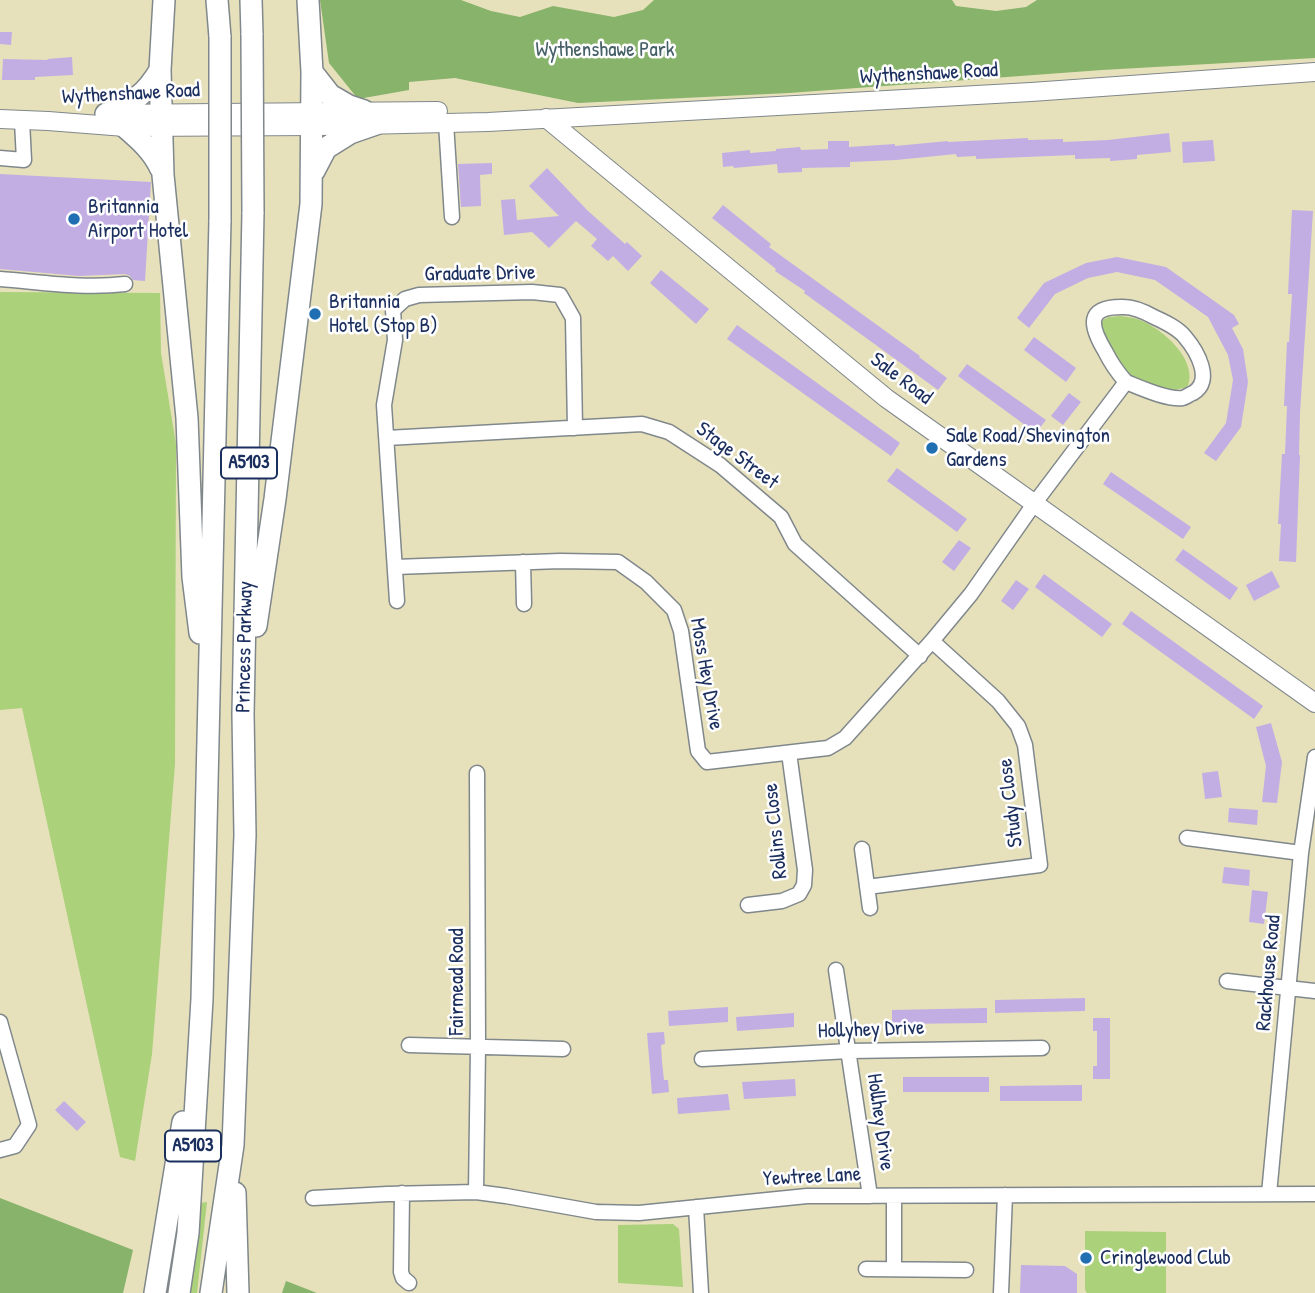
<!DOCTYPE html>
<html>
<head>
<meta charset="utf-8">
<style>
  body { margin:0 }
  canvas { display:block; background:#e6e0bb }
</style>
</head>
<body>
<canvas width="1315" height="1293"></canvas>
<script>
const ctx = document.querySelector('canvas').getContext('2d');
ctx.lineJoin = 'round';
function paint(path, color) { ctx.fillStyle = color; ctx.fill(path, 'evenodd'); }
function strokePath(path, color, width, dash) { ctx.strokeStyle = color; ctx.lineWidth = width; ctx.lineCap = dash ? 'butt' : 'round'; ctx.setLineDash(dash || []); ctx.stroke(path); }
function label(font, color, halo, rows, align = 'center') {
  ctx.font = font + ' "Patrick Hand",sans-serif'; ctx.lineWidth = 5; ctx.setLineDash([]); ctx.textBaseline = 'middle'; ctx.strokeStyle = halo; ctx.fillStyle = color; for (const [text, x, y, turn = 0] of rows) {
    ctx.save(); ctx.translate(x, y); ctx.rotate((+turn || 0) * Math.PI / 180); ctx.textAlign = isNaN(turn) ? turn : align; if (halo) ctx.strokeText(text, 0, 0); ctx.fillText(text, 0, 0); ctx.restore();
  }
}
const green = new Path2D(`
  M 0,292 L 160,293 L 161,353 L 176,444 L 175,764 L 152,1054 L 135,1161 L 120,1157 L 22,708 L 0,710 Z
  M 1120,316 C 1126,317 1132,317 1137,319 C 1161,327 1198,359 1188,386 C 1165,397 1133,382 1118,363 C 1110,354 1105,339 1100,328 L 1103,320 L 1109,317 Z
  M 207,1202 L 197,1293 L 187,1293 L 200,1203 Z
  M 673,1224 L 679,1229 L 683,1287 L 618,1283 L 618,1225 Z
  M 1085,1231 L 1166,1232 L 1166,1293 L 1087,1293 L 1085,1290 Z`);
const forest = new Path2D(`
  M 320,0 L 461,0 L 491,11 L 520,17 L 553,6 L 614,17 L 643,10 L 654,0 L 952,0 L 956,6 L 996,11 L 1026,7 L 1037,0 L 1315,0 L 1315,58 L 1102,70 L 789,93 L 578,103 L 455,78 L 409,82 L 409,90 L 358,99 L 329,63 Z
  M 0,1198 L 133,1250 L 123,1293 L 0,1293 Z
  M 286,1281 L 317,1293 L 282,1293 Z`);
const building = new Path2D(`
  M 0,32 L 12,32 L 11,45 L 0,44 Z
  M 72,57 L 73,75 L 35,77 L 35,80 L 2,80 L 3,59 L 48,60 L 47,59 Z
  M 1169,133 L 1171,152 L 1137,155 L 1137,159 L 1110,161 L 1110,158 L 1075,159 L 1075,155 L 976,159 L 976,156 L 957,157 L 956,154 L 896,160 L 850,162 L 850,167 L 802,168 L 802,172 L 778,173 L 777,164 L 734,168 L 733,166 L 723,167 L 722,153 L 750,150 L 750,153 L 776,151 L 776,149 L 800,147 L 801,150 L 828,149 L 828,141 L 849,141 L 849,147 L 895,144 L 895,146 L 948,141 L 948,142 L 1028,138 L 1028,140 L 1063,139 L 1063,142 L 1108,140 Z
  M 1213,140 L 1215,161 L 1183,163 L 1182,142 Z
  M 492,163 L 492,174 L 480,175 L 481,206 L 461,207 L 458,164 Z
  M 547,168 L 587,210 L 625,244 L 627,242 L 642,256 L 628,271 L 613,256 L 608,261 L 591,246 L 597,239 L 576,221 L 549,248 L 532,232 L 504,235 L 501,200 L 515,199 L 517,220 L 559,216 L 529,186 Z
  M 0,174 L 151,182 L 145,281 L 133,280 L 130,276 L 125,274 L 79,276 L 0,269 Z
  M 723,205 L 771,244 L 769,247 L 920,356 L 919,357 L 947,378 L 938,390 L 804,293 L 805,291 L 775,271 L 776,269 L 712,218 Z
  M 1292,210 L 1313,211 L 1300,413 L 1299,455 L 1300,455 L 1296,562 L 1279,561 L 1281,524 L 1278,524 L 1282,454 L 1285,454 L 1287,406 L 1284,406 L 1287,342 L 1289,342 L 1292,294 L 1288,294 Z
  M 1117,257 L 1166,267 L 1234,315 L 1239,324 L 1232,328 L 1243,349 L 1248,382 L 1241,427 L 1216,461 L 1204,453 L 1226,423 L 1233,380 L 1228,355 L 1208,317 L 1155,280 L 1117,272 L 1088,278 L 1055,294 L 1029,328 L 1017,318 L 1044,283 L 1086,263 Z
  M 661,270 L 709,309 L 696,324 L 650,283 Z
  M 737,325 L 900,443 L 891,456 L 727,339 Z
  M 1034,337 L 1076,368 L 1066,382 L 1024,350 Z
  M 967,364 L 1046,420 L 1036,433 L 958,376 Z
  M 1069,393 L 1081,402 L 1063,425 L 1051,416 Z
  M 897,468 L 967,519 L 957,532 L 887,481 Z
  M 1111,472 L 1191,527 L 1183,539 L 1103,484 Z
  M 959,540 L 971,548 L 954,571 L 942,562 Z
  M 1183,549 L 1238,588 L 1230,600 L 1175,560 Z
  M 1272,571 L 1280,587 L 1254,601 L 1246,585 Z
  M 1044,574 L 1112,624 L 1102,637 L 1035,587 Z
  M 1016,580 L 1029,589 L 1013,610 L 1001,601 Z
  M 1131,611 L 1263,706 L 1254,719 L 1122,624 Z
  M 1271,723 L 1282,762 L 1277,803 L 1262,802 L 1266,766 L 1256,727 Z
  M 1218,771 L 1222,797 L 1205,799 L 1202,773 Z
  M 1229,808 L 1258,810 L 1257,825 L 1228,822 Z
  M 1224,867 L 1250,870 L 1249,886 L 1222,883 Z
  M 1252,890 L 1268,892 L 1264,924 L 1249,922 Z
  M 1085,998 L 1085,1011 L 995,1013 L 995,1000 Z
  M 728,1007 L 728,1022 L 669,1026 L 668,1011 Z
  M 987,1008 L 987,1023 L 892,1024 L 892,1010 Z
  M 794,1013 L 794,1027 L 737,1031 L 736,1017 Z
  M 1093,1018 L 1110,1018 L 1110,1079 L 1093,1079 L 1093,1066 L 1097,1066 L 1097,1031 L 1093,1031 Z
  M 664,1032 L 665,1044 L 661,1045 L 662,1062 L 664,1080 L 668,1080 L 669,1092 L 652,1094 L 647,1033 Z
  M 903,1077 L 989,1077 L 989,1092 L 903,1092 Z
  M 795,1079 L 796,1096 L 744,1099 L 742,1082 Z
  M 1082,1085 L 1082,1101 L 1000,1101 L 1000,1086 Z
  M 728,1094 L 730,1110 L 678,1114 L 677,1098 Z
  M 64,1101 L 86,1122 L 77,1131 L 55,1110 Z
  M 1021,1265 L 1065,1266 L 1077,1274 L 1077,1293 L 1020,1293 Z`);
const minor = new Path2D(`
  M 446,123 L 452,217
  M 0,158 L 24,160 L 22,121
  M 0,279 C 41,282 84,289 125,284
  M 387,438 L 642,424 L 669,432 L 720,465 L 781,517 L 795,544 L 920,656
  M 523,562 L 524,604
  M 395,567 L 560,561 L 618,562 L 646,582 L 674,610 L 681,631 L 698,751 L 707,762 L 828,748 L 845,738 L 932,641 L 971,594 L 1034,504 L 1126,382 C 1141,388 1167,400 1183,398 C 1184,398 1192,393 1193,393 C 1214,381 1197,351 1185,337 C 1178,328 1165,322 1154,317 C 1145,312 1134,307 1124,307 C 1085,306 1090,326 1105,351 C 1111,363 1117,372 1126,382
  M 397,601 L 384,405 L 395,340 L 393,310 L 405,299 L 419,295 L 532,292 L 560,295 L 573,318 L 575,428
  M 1187,838 L 1301,853
  M 862,849 L 870,908
  M 867,887 L 1040,865 L 1025,745 L 1018,726 L 998,701 L 932,641
  M 748,905 L 782,901 L 799,894 L 804,885 L 805,870 L 789,753
  M 836,970 L 870,1196
  M 1227,981 L 1315,991
  M 0,1022 L 29,1125 L 15,1146 L 0,1150
  M 409,1045 L 563,1049
  M 702,1059 L 849,1051 L 1042,1048
  M 476,1192 L 478,1047 L 477,773
  M 402,1193 L 401,1272 L 403,1278 L 409,1283
  M 1269,1194 L 1301,853 L 1315,757
  M 313,1198 L 387,1194 L 476,1192 L 506,1196 L 596,1212 L 639,1213 L 807,1196 L 1315,1194
  M 696,1207 L 701,1293
  M 866,1269 L 966,1270
  M 894,1269 L 894,1196
  M 1001,1293 L 1005,1195`);
const major = new Path2D(`
  M 109,114 L 438,111
  M 546,118 L 886,398 L 1315,703
  M 0,119 L 48,121 L 125,127 L 321,126 L 488,122 L 1031,92 L 1315,72`);
const highway = new Path2D(`
  M 164,0 L 160,70 L 163,175 L 187,418 L 193,577 L 200,633
  M 217,0 L 220,37
  M 251,0 L 252,35
  M 312,72 L 330,95 L 349,106 L 364,111
  M 106,114 C 132,104 146,94 160,70
  M 125,127 C 140,140 153,151 161,169
  M 314,171 L 326,148 L 350,133 L 376,124
  M 256,626 L 275,499 L 311,204 L 312,72 L 308,0
  M 235,1193 L 238,1293
  M 155,1293 L 183,1122
  M 179,1293 L 188,1233 L 202,999 L 220,220
  M 211,1293 L 233,1145 L 245,835 L 243,714 L 253,212`);
const highwayBridge = new Path2D(`
  M 252,35 L 253,212
  M 220,37 L 220,220`);
const markers = [
  [74,219,7,"#1f6fb2"],
  [315,314,7,"#1f6fb2"],
  [932,448,7,"#1f6fb2"],
  [1086,1258,7,"#1f6fb2"]
];
const shields = [
  [249,463,56],
  [193,1146,56]
];
const shieldNames = [
  ["A5103",249,463],
  ["A5103",193,1146]
];
const parkNames = [
  ["Wythenshawe Park",605,50]
];
const streetNames = [
  ["Wythenshawe Road",929,74,-3],
  ["Wythenshawe Road",131,94,-3],
  ["Graduate Drive",480,274,-1],
  ["Sale Road",901,379,37],
  ["Stage Street",737,456,37],
  ["Princess Parkway",245,647,-89],
  ["Moss Hey Drive",706,674,80],
  ["Study Close",1011,803,-97],
  ["Rollins Close",776,831,-96],
  ["Rackhouse Road",1269,973,-85],
  ["Fairmead Road",457,982,-90],
  ["Hollyhey Drive",871,1030,-2],
  ["Hollhey Drive",880,1122,82],
  ["Yewtree Lane",812,1177,-3]
];
const poiNames = [
  ["Britannia",88,207],
  ["Airport Hotel",88,231],
  ["Britannia",329,302],
  ["Hotel (Stop B)",329,326],
  ["Sale Road/Shevington",946,436],
  ["Gardens",946,460],
  ["Cringlewood Club",1100,1258]
];
paint(green, '#abd17b');
paint(forest, '#88b36b');
paint(building, '#c3aee4');
strokePath(minor, '#80888c', 17);
strokePath(major, '#80888c', 20);
strokePath(highway, '#80888c', 24);
strokePath(minor, '#fff', 14);
strokePath(major, '#fff', 18);
strokePath(highway, '#fff', 21);
strokePath(highwayBridge, '#80888c', 24, []);
strokePath(highwayBridge, '#fff', 21);
for (const [x, y, r, color] of markers) { const dot = new Path2D(); dot.arc(x, y, r, 0, 2 * Math.PI); ctx.fillStyle = color; ctx.fill(dot); strokePath(dot, '#fff', 2.5); }
for (const [x, y, w] of shields) { const box = new Path2D(); box.roundRect(x - w / 2, y - 15.5, w, 31, 5); ctx.fillStyle = '#fff'; ctx.fill(box); strokePath(box, '#1b2f5e', 2); }
label('bold 19px', '#1b2f5e', null, shieldNames);
label('21px', '#466067', '#fff', parkNames);
label('21px', '#1b2f5e', '#fff', streetNames);
label('21px', '#1b2f5e', '#fff', poiNames, 'left');
</script>
</body>
</html>
